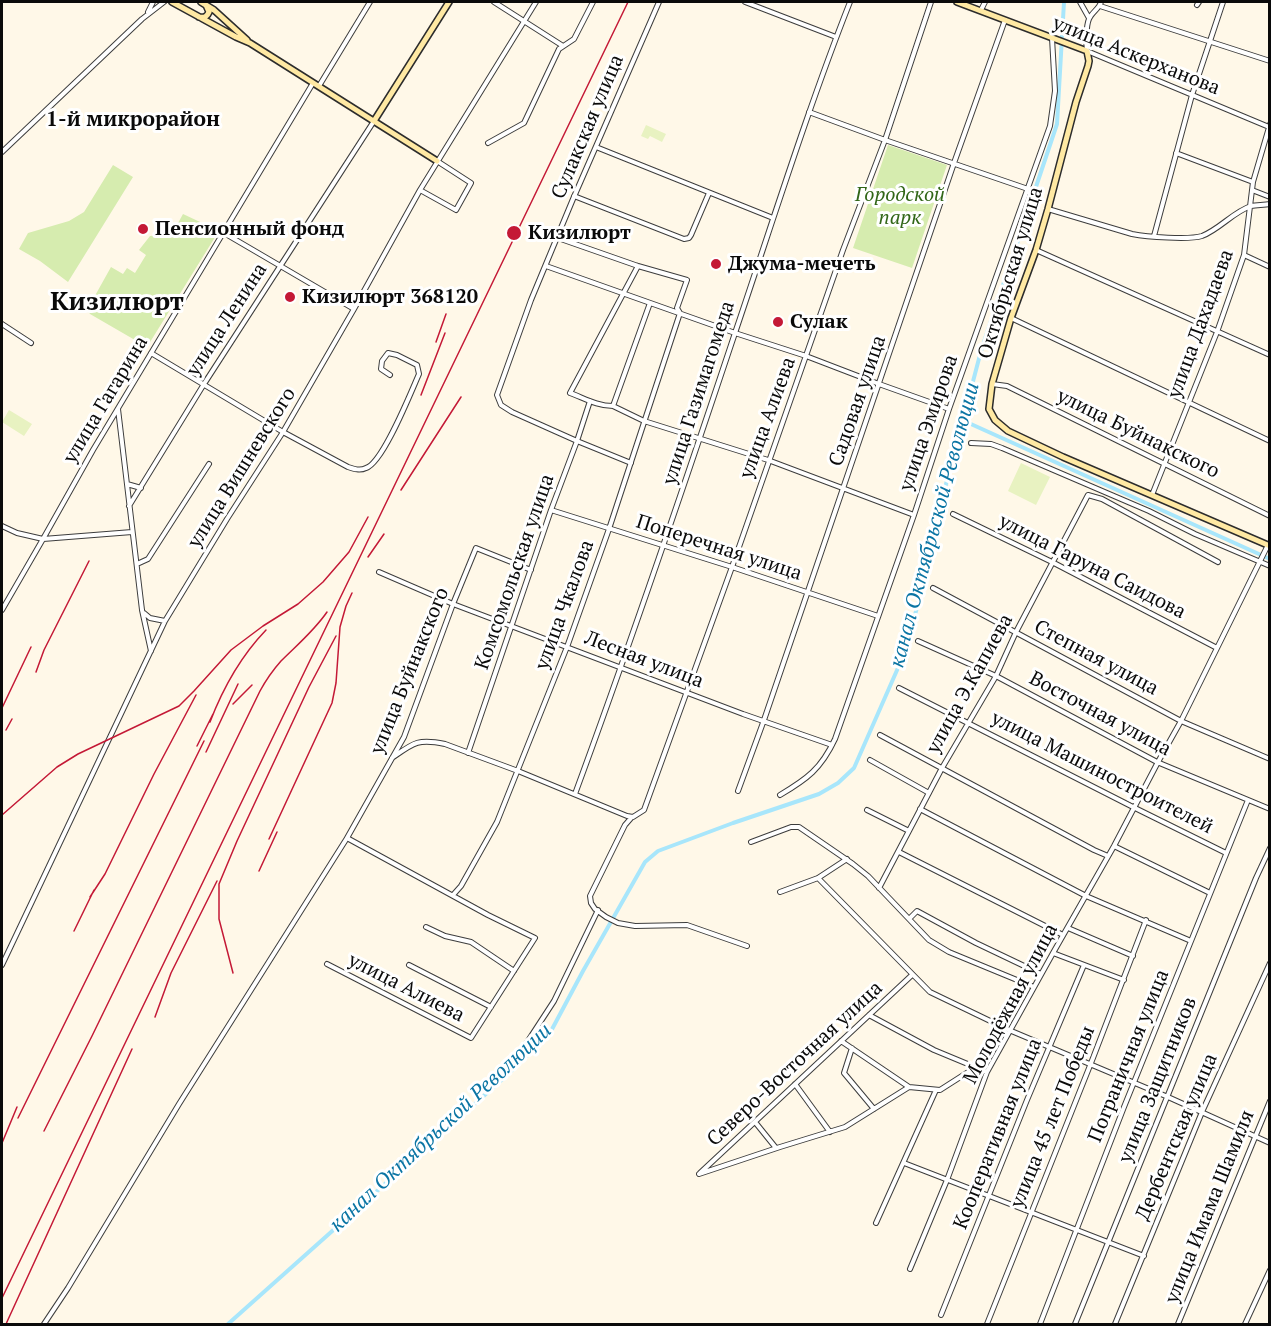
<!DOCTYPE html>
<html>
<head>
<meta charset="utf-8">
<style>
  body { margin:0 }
  #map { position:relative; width:1271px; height:1326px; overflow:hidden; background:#fff8e8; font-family:"PT Serif",serif }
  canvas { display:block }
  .frame { position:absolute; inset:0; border:3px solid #0a0a0a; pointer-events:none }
</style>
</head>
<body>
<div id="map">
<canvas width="1271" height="1326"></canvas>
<div class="frame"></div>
</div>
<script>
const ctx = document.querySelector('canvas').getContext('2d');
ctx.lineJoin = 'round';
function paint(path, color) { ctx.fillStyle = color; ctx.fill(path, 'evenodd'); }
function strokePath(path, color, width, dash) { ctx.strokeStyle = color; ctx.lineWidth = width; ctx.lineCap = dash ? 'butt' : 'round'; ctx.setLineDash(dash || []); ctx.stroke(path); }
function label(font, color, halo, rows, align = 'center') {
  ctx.font = font + ' "PT Serif",serif'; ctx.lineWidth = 6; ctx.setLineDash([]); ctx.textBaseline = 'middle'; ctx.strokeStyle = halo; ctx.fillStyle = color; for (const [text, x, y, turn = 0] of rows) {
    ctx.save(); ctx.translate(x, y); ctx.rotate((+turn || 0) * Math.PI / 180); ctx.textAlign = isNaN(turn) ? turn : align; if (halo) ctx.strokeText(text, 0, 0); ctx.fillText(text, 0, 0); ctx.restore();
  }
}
const green = new Path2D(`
  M 888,145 L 947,165 L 912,268 L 853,248 Z
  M 113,165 L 133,177 L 68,282 L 40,261 L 19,249 L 28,233 L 69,221 L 84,212 Z
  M 183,214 L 215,229 L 217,234 L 147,347 L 90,314 L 87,310 L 111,267 L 123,274 L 127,268 L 135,273 L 146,255 L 139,250 L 150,236 L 172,234 Z`);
const pitch = new Path2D(`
  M 646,125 L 666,134 L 662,142 L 650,136 L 648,139 L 641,136 Z
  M 9,410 L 32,424 L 24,436 L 2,422 Z
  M 1021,463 L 1050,477 L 1036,505 L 1008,491 Z`);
const canal = new Path2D(`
  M 962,420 L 1270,559
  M 228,1324 L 506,1076 L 550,1033 L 583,971 L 645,862 L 658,851 L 733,823 L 819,794 L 838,783 L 854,768 L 905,652 L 940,522 L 946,484 L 981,351 L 1057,124 L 1064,2`);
const street = new Path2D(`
  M 494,2 L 563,46
  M 745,2 L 836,37
  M 1080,2 L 1089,18
  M 1101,2 C 1099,9 1092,12 1089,19 C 1086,26 1086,43 1087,51 L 1269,127
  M 1197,5 L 1199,2
  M 1100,6 L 1270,61
  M 981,10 L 985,2
  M 148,12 L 153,2
  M 319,86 L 370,2
  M 809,112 L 885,140 L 1028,189
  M 488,143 L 524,123 L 559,49 L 574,39 L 593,2
  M 596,147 L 773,218
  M 2,152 L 142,19 L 164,2
  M 1176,153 L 1253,182
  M 420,190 L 456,210 L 471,183 L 437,161
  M 1252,190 L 1270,197
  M 574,196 L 684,239 L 689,238 L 691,235 L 709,193
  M 1048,209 L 1132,234 C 1147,237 1189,240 1202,236 C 1220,229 1233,212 1251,206 C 1257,205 1264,205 1270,204
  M 224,233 L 354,309
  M 1154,236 L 1192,95 L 1223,2
  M 1036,250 L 1270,355
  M 1244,255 L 1270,267
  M 546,266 L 735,333 L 806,356 L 879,384 L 949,409
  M 638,266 L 570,393 C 584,398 597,406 613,406 L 650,303
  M 1011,318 L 1270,441
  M 2,324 L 31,343
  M 151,353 L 283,432 L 348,467 C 354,469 360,471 366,468 C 383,463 411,392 419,374 L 417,365 L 397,355 L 388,353 L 382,361 L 381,369 L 390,375
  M 992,384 L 1007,386 L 1270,516
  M 613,406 L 644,421 L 768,460 L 914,515
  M 118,409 L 142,610 L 151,651
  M 971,443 L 991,444 L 1002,448 L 1149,511 L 1195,534 L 1270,566
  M 631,463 L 577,441 L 512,412 L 501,405 L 497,395 L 531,300 L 573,199 L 659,2
  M 127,484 L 141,488
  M 1152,495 L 1217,332 L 1244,255 L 1253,182 L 1270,124
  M 129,506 L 204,384 L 374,121
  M 551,510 L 732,567 L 878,616
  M 953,514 L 1052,562 L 1217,648
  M 2,526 L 17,533 L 43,539 L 132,532
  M 137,564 L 148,559 L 209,464
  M 379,572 L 453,604 L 743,714 L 832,745
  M 933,588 L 1181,721 L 1270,759
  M 2,610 L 43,539 L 93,450 L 313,83
  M 144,613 L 150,618 L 165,621
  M 918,641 L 996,676 L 1157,762 L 1270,809
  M 899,688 L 1135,808 L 1226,853
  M 880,735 L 1094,850 L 1108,856
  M 468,753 L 551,510 L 577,441 L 590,401
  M 392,758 C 413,743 418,738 445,744 L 518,771 L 627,816 L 633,817 L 644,810 L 732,567 L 843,250 L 885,140 L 931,2
  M 870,760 L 929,793
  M 738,791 L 764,720 L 954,163 L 1005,20
  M 575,794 C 631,642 683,489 734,336 C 772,224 807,111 850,2
  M 780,795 C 807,779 821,769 835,739 L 914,515 L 949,409 L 1050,126 L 1055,91 L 1052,38
  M 920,809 L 1086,896 L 1191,941
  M 867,810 L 909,831
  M 632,817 L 625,825 L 590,896 L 591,903 L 595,909 L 606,917 L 618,923 L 635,926 L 687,925 L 747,946
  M 751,842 L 791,827 L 799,827 L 853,864 L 868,876 L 929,940 L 949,952 L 1034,987
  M 1114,846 L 1210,893
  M 899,852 L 1063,935
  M 818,878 L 930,992 L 1009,1030 L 1168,1097 L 1270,1143
  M 879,888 L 942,768 L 996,676 L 1016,632 L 1088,495 L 1102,499 L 1218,562
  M 780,892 L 818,878 L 847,859
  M 453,895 L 461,886 L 497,822 L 567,647 L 609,529 L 680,313 L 677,308 L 687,280 L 638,266 L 558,238
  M 909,919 L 917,911 L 976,943 L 1041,974
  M 426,927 L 445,936 L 471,942 L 514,971
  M 1068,928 L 1133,956
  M 1053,953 L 1124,980
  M 327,964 L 471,1038 L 535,938 L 488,915 L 347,838
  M 2,965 L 165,621 L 227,519 L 283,432 L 354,309 L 420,190 L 536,2
  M 409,965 L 491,1007
  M 869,1015 L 934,1050 L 987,1072
  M 841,1041 L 909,1087
  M 526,1044 L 554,1001 L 598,910
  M 852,1048 L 844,1073 L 874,1109
  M 795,1084 L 830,1132
  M 755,1122 L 776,1148
  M 904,1163 L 1144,1256
  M 700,1173 L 912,975
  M 699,1174 L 780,1147 L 845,1127 L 909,1087 L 940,1090 L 976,1067
  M 876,1223 L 936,1090
  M 910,1269 L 947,1180 L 987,1072 L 1053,953 L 1114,846 L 1158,762 L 1181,721 L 1268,545
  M 941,1315 L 1027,1100 L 1084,965
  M 44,1324 L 68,1288 L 179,1104 L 347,838 L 404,737 L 453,604 L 476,548 L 531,570
  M 987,1324 L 1093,1058 L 1146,920
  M 1040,1324 L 1124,1107 L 1248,800
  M 1075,1324 L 1256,878 L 1270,848
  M 1115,1324 L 1202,1112 L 1270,963
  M 1178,1324 L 1270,1101
  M 1245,1324 L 1270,1270`);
const secondary = new Path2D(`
  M 172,2 L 236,37 L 250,43 L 437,161
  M 201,2 L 214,10 L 247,40
  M 957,2 L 1087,51 L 1089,61 L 1088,66 L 1076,102 L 1048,209 L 1036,250 L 1011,318 L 992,384 L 989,409 L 995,420 L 1008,431 L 1063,457 L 1270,546
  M 199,17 C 204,18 207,17 209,12 L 206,5
  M 374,121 L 449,2`);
const rail = new Path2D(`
  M 436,342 L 446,314
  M 421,395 L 445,333
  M 401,490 L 461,397
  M 368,557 L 384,534
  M 36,672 L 44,650 L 89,561
  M 233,704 L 252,685
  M 2,708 L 31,647
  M 210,722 C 223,688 241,656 266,630
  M 6,730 L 12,719
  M 197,746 L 213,714
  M 206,752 L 238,684
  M 2,815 L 57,767 L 78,754 L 179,706 L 194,691 L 231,650 L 263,626 L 298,604 L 323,582 L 349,552 L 368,517
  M 269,839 L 332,703 L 336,683 L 340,627 L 346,606 L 352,593
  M 259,871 L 277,832
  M 90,897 L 105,874 L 154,774 L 196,695
  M 74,931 L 94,890
  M 233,973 L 219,919 L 219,884 L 237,841 L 309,687 L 336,636
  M 155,1017 L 171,973 L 217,881
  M 18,1118 L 204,741
  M 44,1131 L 92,1036 L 260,691 C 266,680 273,670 281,661 C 297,645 314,631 327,612
  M 2,1143 L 17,1107
  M 2,1298 L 628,2
  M 6,1324 L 132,1049`);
const markers = [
  [143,229,6,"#c41936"],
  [514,233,8,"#c41936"],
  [716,264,6,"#c41936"],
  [290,297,6,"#c41936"],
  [778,322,6,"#c41936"]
];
const streetNames = [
  ["улица Аскерханова",1136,56,22],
  ["Сулакская улица",588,127,-67],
  ["Октябрьская улица",1011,273,-73],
  ["улица Ленина",227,320,-57],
  ["улица Дахадаева",1201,324,-70],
  ["улица Газимагомеда",699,393,-72],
  ["улица Гагарина",106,400,-59],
  ["Садовая улица",858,401,-71],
  ["улица Алиева",768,418,-70],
  ["улица Эмирова",929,423,-71],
  ["улица Буйнакского",1138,434,26],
  ["улица Вишневского",242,468,-58],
  ["Поперечная улица",719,548,18],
  ["улица Гаруна Саидова",1092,567,27],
  ["Комсомольская улица",515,572,-71],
  ["улица Чкалова",565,605,-70],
  ["Степная улица",1096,658,28],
  ["Лесная улица",644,660,21],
  ["улица Буйнакского",410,671,-68],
  ["улица Э.Капиева",970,684,-61],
  ["Восточная улица",1100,714,28],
  ["улица Машиностроителей",1102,773,27],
  ["улица Алиева",406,988,27],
  ["Молодёжная улица",1011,1004,-62],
  ["Пограничная улица",1129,1056,-68],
  ["Северо-Восточная улица",795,1064,-43],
  ["улица Защитников",1158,1080,-68],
  ["улица 45 лет Победы",1053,1117,-68],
  ["Кооперативная улица",998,1134,-68],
  ["Дербентская улица",1177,1137,-67],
  ["улица Имама Шамиля",1210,1207,-68]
];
const parkNames = [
  ["Городской",900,195],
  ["парк",900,218]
];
const poiNames = [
  ["Пенсионный фонд",155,229],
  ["Кизилюрт",528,233],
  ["Джума-мечеть",728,264],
  ["Кизилюрт 368120",302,297],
  ["Сулак",790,322]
];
const neighbourhoodNames = [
  ["1-й микрорайон",133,120]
];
const waterNames = [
  ["канал Октябрьской Революции",935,525,-75],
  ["канал Октябрьской Революции",441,1128,-43]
];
const districtNames = [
  ["Кизилюрт",117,303]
];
paint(green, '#d6ecaf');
paint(pitch, '#e8f2c1');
strokePath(canal, '#a8e6fb', 4);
strokePath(street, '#3d3d3d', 6);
strokePath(secondary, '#2c2c2c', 8);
strokePath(street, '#fff', 4);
strokePath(secondary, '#ffe9a3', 5);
strokePath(rail, '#c41936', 1.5);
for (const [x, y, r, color] of markers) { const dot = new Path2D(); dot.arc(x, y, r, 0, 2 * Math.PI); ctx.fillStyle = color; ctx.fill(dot); strokePath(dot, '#fff', 2); }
label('20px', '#0a0a0a', '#fff', streetNames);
label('italic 20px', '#316617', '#fff', parkNames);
label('bold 20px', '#0a0a0a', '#fff', poiNames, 'left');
label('bold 21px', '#0a0a0a', '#fff', neighbourhoodNames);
label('italic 21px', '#0b75a4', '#fff', waterNames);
label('bold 26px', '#0a0a0a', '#fff', districtNames);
</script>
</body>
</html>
